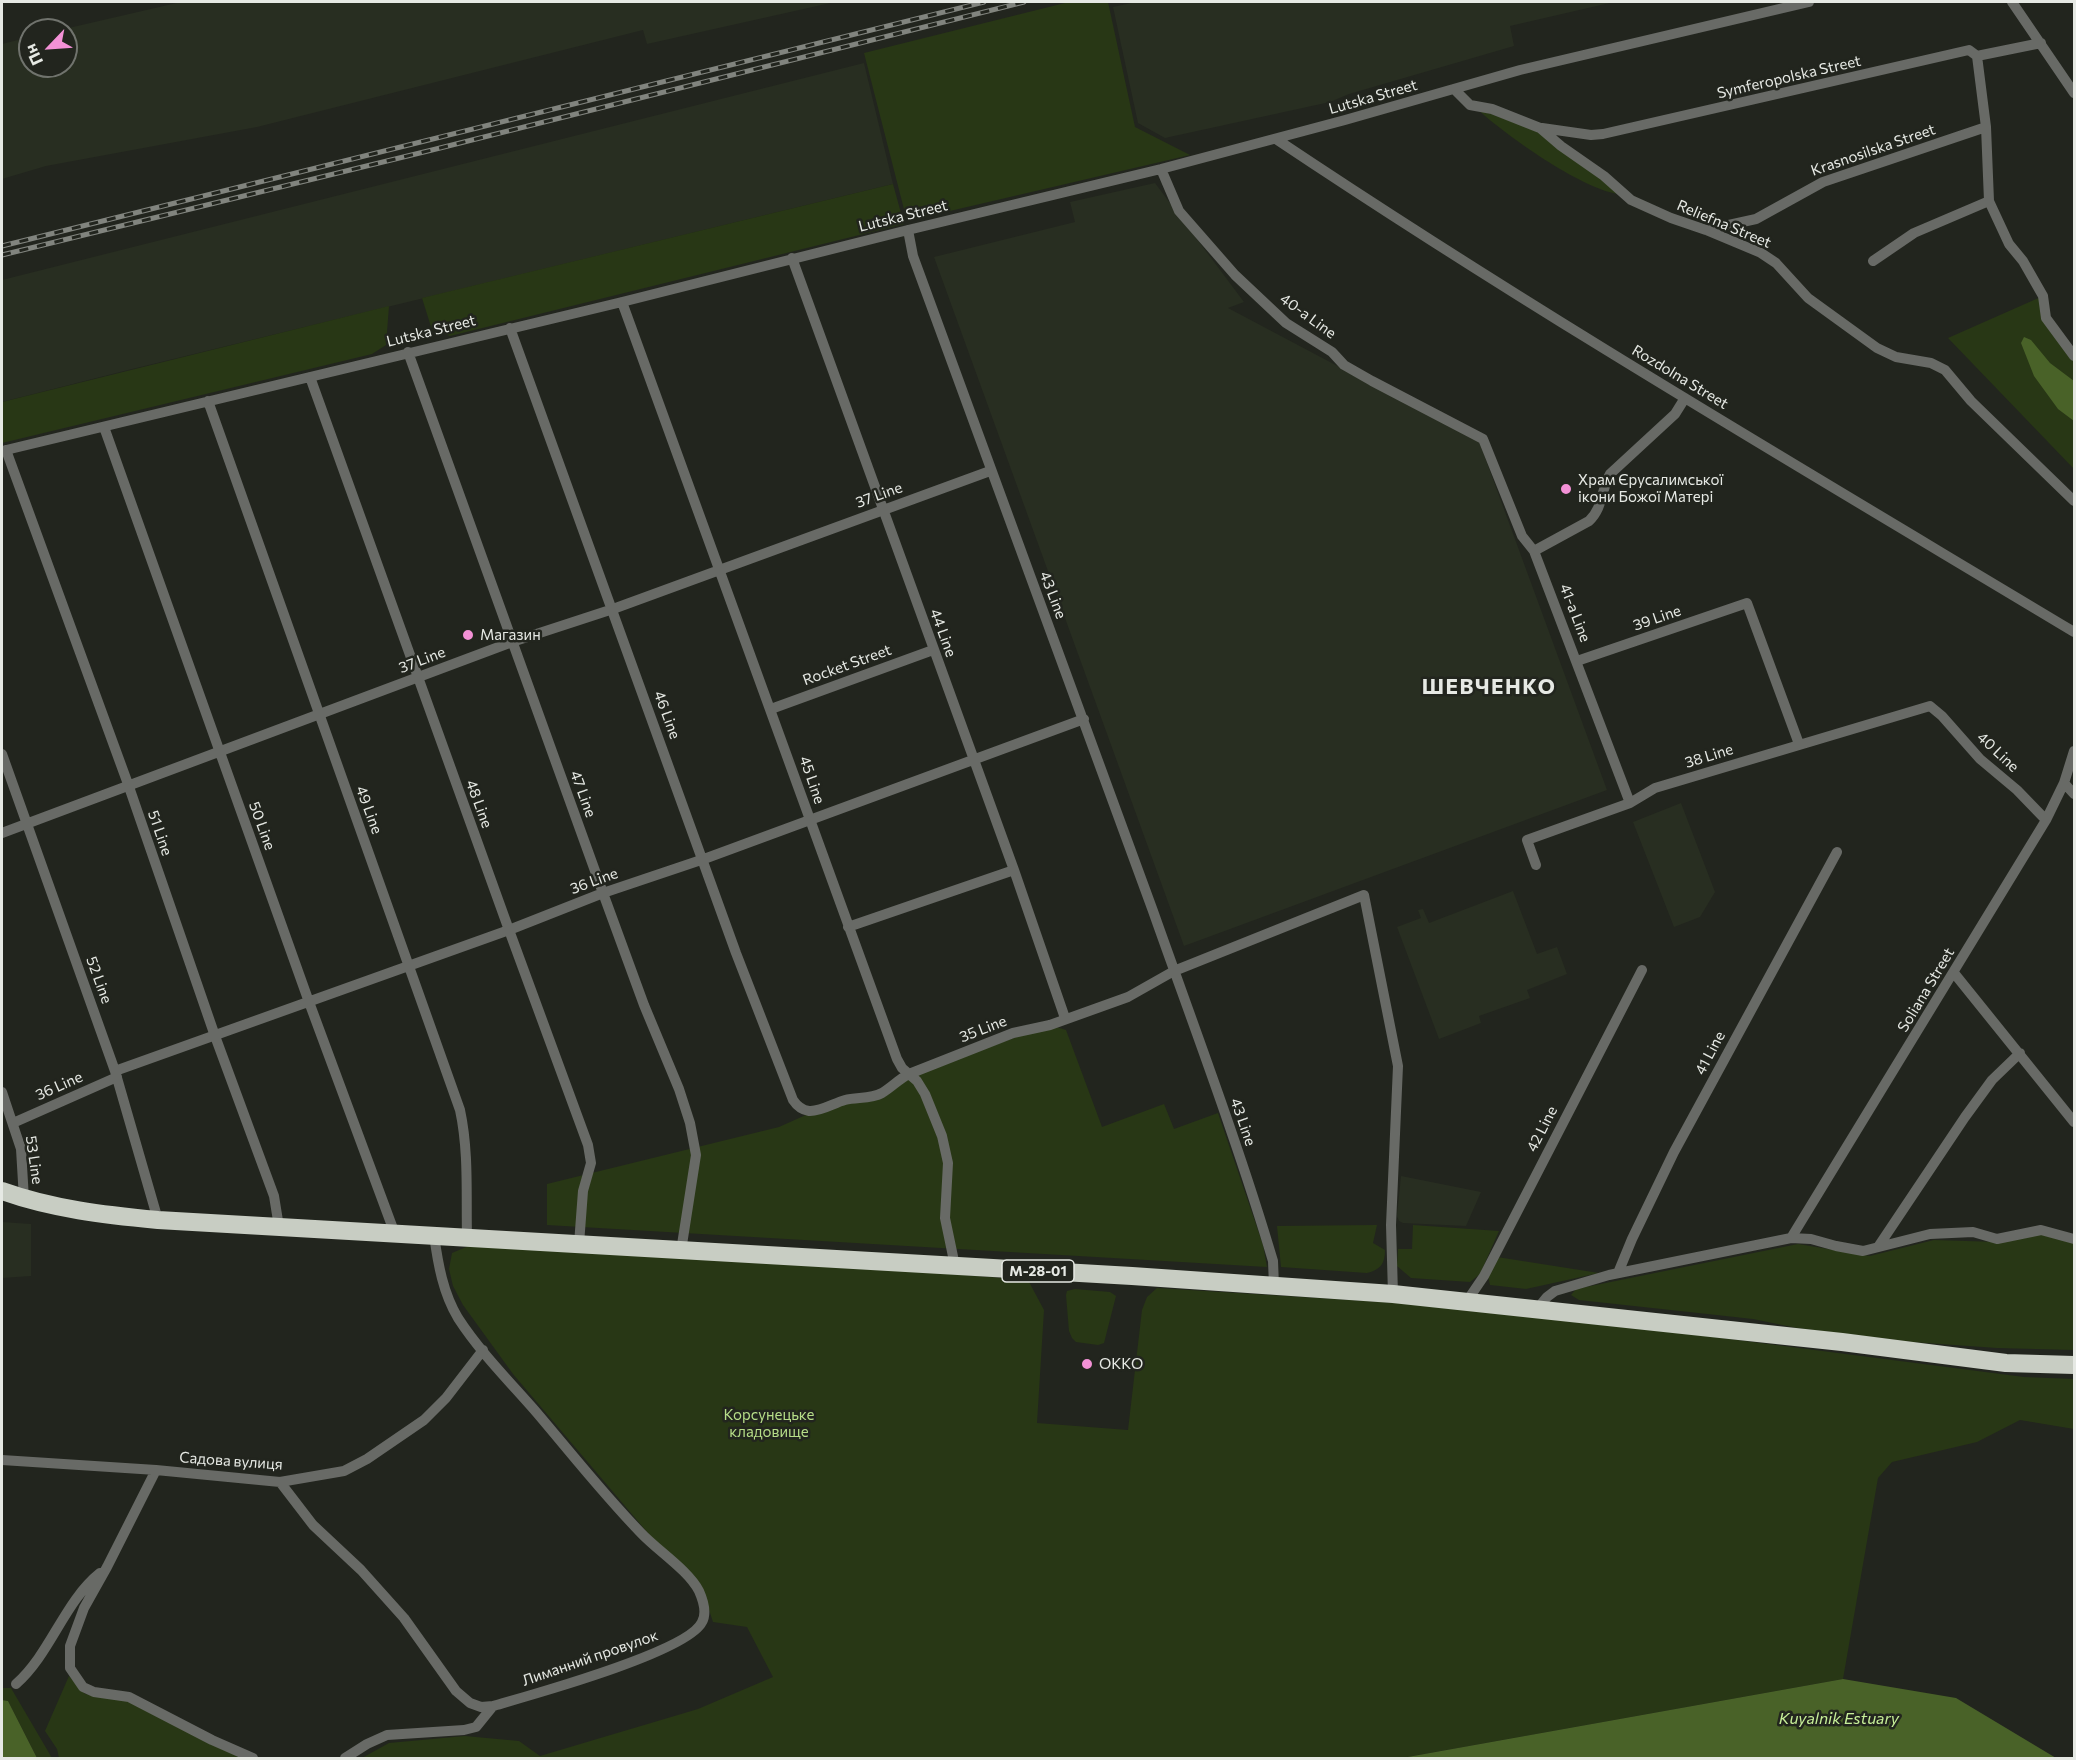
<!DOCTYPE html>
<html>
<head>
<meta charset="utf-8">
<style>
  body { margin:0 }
  #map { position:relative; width:2076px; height:1760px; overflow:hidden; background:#22251e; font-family:Commissioner,sans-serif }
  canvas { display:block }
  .frame { position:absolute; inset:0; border:3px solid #e6e9e4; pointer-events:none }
  .north { position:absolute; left:18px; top:18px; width:60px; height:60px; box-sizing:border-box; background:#22251e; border:2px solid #70736d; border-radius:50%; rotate:245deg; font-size:16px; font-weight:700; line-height:24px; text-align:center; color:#e6e9e4 }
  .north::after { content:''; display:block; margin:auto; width:21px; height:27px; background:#f391d6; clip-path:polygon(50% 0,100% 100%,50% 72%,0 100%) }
</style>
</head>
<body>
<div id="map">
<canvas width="2076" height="1760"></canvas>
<div class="frame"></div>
<div class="north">Пн</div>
</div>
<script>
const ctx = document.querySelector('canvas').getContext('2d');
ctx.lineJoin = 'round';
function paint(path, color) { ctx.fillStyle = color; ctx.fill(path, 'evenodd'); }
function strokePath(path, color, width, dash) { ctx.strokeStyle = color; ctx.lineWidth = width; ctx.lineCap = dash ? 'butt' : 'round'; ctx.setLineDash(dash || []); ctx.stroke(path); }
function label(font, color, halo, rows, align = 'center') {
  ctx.font = font + ' Commissioner,sans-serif'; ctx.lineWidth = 5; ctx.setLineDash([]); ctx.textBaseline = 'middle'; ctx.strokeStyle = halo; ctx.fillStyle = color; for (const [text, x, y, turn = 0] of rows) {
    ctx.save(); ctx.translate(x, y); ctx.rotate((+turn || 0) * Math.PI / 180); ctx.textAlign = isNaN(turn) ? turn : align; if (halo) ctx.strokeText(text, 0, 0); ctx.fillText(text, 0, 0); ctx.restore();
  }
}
const built = new Path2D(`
  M 181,2 L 835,2 L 647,44 L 643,30 L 257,127 L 46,166 L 2,179 L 2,44 L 30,37 L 30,66 L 66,66 L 66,30 L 60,30 Z
  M 1136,2 L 1614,2 L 1510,26 L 1514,46 L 1349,94 L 1330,102 L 1165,138 L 1138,123 L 1113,7 Z
  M 864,63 L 893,184 L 124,371 L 2,402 L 2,280 Z
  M 1155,183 L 1244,302 L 1228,308 L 1479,441 L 1607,790 L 1184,946 L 934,257 L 1075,222 L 1070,202 Z
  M 1681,803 L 1715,892 L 1700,917 L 1674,927 L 1633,822 Z
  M 1513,891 L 1537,954 L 1557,947 L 1567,974 L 1527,990 L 1530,998 L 1479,1016 L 1481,1023 L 1439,1039 L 1397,927 L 1421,918 L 1418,910 L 1423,909 L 1429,923 Z
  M 1401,1176 L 1481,1192 L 1466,1226 L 1403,1223 L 1399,1221 L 1397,1216 Z
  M 2,1222 L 31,1224 L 31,1276 L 2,1278 Z`);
const green = new Path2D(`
  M 1069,2 L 1108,2 L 1135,127 L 1190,155 L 907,221 L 864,53 Z
  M 1477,109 L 1538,131 L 1602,178 L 1618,194 C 1580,188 1507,136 1477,109 Z
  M 893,184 L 904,224 L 450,336 L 432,330 L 422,298 Z
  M 2043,296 L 2046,318 L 2074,356 L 2074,469 L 1948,338 Z
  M 389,306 L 386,345 L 372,354 L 2,443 L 2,402 Z
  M 1050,1025 L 1066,1030 L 1102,1127 L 1164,1104 L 1174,1129 L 1218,1113 L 1263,1245 L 1267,1267 L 547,1225 L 547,1184 L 779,1127 L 817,1110 L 871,1097 L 898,1080 Z
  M 1377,1225 L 1373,1243 L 1385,1250 C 1385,1264 1380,1270 1367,1273 L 1281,1267 L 1277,1226 Z
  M 1413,1225 L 1499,1231 L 1480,1274 L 1470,1282 L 1411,1278 L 1397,1266 L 1398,1249 L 1412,1249 Z
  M 2041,1234 L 2074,1243 L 2074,1350 L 1997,1348 L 1912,1342 L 1797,1328 L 1753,1319 L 1579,1300 L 1571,1295 L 1576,1289 L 1798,1244 L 1870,1256 L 1934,1240 L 1998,1242 Z
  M 471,1245 L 773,1260 L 1028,1280 L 1044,1310 L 1037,1423 L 1128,1430 L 1142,1310 L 1147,1297 L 1157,1288 L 1398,1303 L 1706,1336 L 2024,1377 L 2074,1379 L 2074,1429 L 2020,1420 L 1977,1442 L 1892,1462 L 1878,1478 L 1843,1679 L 1402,1758 L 362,1758 L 389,1743 L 465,1736 L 519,1741 L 540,1756 L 698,1709 L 773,1677 L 747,1627 L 713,1622 L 701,1585 L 653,1539 L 513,1374 L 463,1305 L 453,1286 L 449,1269 L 452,1253 Z
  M 1497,1257 L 1599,1273 L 1526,1289 L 1490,1285 L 1488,1276 Z
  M 1075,1289 L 1110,1292 L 1116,1296 L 1104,1343 L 1098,1345 L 1076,1342 L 1072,1338 L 1069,1331 L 1066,1295 L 1067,1291 Z
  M 69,1676 L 85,1694 L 130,1700 L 246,1758 L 59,1758 L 57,1749 L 45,1731 Z
  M 2,1688 L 11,1688 L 52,1758 L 37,1758 L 8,1701 L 2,1700 Z`);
const water = new Path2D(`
  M 2024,337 L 2031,340 L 2050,363 L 2074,381 L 2074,421 L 2058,409 L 2034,376 L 2021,343 Z
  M 1843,1679 L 1956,1698 L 2056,1758 L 1402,1758 Z
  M 2,1700 L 8,1701 L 37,1758 L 2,1758 Z`);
const street = new Path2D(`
  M 2012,2 L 2074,93
  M 1977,56 L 1986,127 L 1989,201 L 2009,244 L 2023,261 L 2043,296 L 2046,318 L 2074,356
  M 1454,89 L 1470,105 L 1492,109 L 1540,128 L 1561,146 L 1604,176 L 1631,200 L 1671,218 L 1706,230 L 1761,253 L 1776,263 L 1808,298 L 1877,348 L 1896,357 L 1931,363 L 1945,370 L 1971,401 L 2074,501
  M 1542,128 L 1591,135 L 1603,134 L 1969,50 L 1977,56 L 2041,43
  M 1276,139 C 1536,313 1806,471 2074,632
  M 1161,169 L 1179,211 L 1235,275 L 1286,323 L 1332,352 L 1344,365 L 1372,381 L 1483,439 L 1522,536 L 1534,551 L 1630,803
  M 908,230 L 913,256 C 992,475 1074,692 1153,911 C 1194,1027 1238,1143 1273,1261 L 1274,1286
  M 1706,230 L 1756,219 L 1823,182 L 1986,127
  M 792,258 L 1014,870 L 1065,1018
  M 1873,261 L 1914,233 L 1989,201
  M 622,302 L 897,1059 L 902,1068 L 917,1081 L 925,1094 L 942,1136 L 948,1163 L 945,1218 L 955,1266
  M 510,328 L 736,953 L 793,1100 C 797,1106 802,1110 809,1111 C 820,1112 834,1103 845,1100 C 857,1097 871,1099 882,1093 C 892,1087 899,1079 909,1074 L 1013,1033 L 1050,1025 L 1128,997 L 1174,971 L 1364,895 L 1398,1066 L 1391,1225 L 1393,1294
  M 408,352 L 603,893 L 644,1005 L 679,1089 L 690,1123 L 696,1155 L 681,1251
  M 310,377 L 509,930 L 588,1145 L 591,1163 L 583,1191 L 579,1244
  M 208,401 L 460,1110 C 469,1152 466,1195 467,1237
  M 104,427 L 309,1002 L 395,1234
  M 6,450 L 128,784 L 215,1036 L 274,1196 L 279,1227
  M 2,451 L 622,302 L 908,230 L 1161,169 L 1345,120 L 1520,70 L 1809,2
  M 1534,551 L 1589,521 C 1603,508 1601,490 1610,474 L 1675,414 L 1685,398
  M 1577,661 L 1747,603 L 1799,744
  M 771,709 L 933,650
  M 2,754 L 115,1071 L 158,1220
  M 2064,783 L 2074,794
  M 2,833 L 512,642 L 613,609 L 990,471
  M 1536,865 L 1527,840 L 1630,803 L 1655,788 L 1930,706 L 1942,716 L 1980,759 L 2017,790 L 2046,820
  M 848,927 L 1014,870
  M 1954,973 L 2074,1122
  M 115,1071 L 509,930 L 603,893 L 704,859 L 1084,719
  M 2,1092 L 21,1149 L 24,1199
  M 13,1123 L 117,1077
  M 1791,1238 L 2046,820 L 2064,783 L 2074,751
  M 1878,1247 L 1965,1117 L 1992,1080 L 2020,1053
  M 1618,1273 L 1632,1239 L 1674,1152 L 1837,852
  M 1467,1301 L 1484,1276 L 1642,970
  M 1538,1308 L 1547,1297 L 1555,1291 L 1609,1275 L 1791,1238 L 1811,1239 L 1836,1246 L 1863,1251 L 1930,1234 L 1973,1232 L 1997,1239 L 2041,1230 L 2074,1239
  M 2,1460 L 156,1470 L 280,1482 L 344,1471 L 367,1459 L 424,1420 L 446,1398 L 483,1350
  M 156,1470 L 107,1567 L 84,1608 L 70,1646 L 70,1668 L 83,1687 L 94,1692 L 129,1697 L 212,1740 L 253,1758
  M 280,1482 L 313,1525 L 361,1570 L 404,1618 L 456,1691 L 470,1703 L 481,1707 L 493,1706 C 531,1695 688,1652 702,1622 C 707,1613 703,1600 699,1591 C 688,1570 658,1551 641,1533 C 604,1495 571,1453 537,1413 C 510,1382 480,1352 458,1318 C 443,1293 438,1264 434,1235
  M 16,1684 C 51,1653 64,1602 100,1573
  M 345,1758 L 367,1744 L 387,1735 L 464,1730 L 476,1727 L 493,1706`);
const highway = new Path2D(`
  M 2,1191 C 52,1209 105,1215 158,1220 L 1132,1276 L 1393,1294 L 1842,1342 L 2006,1363 L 2074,1365`);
const rail = new Path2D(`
  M 2,246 L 984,2
  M 2,255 L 432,150 L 1024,2`);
const markers = [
  [1566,489,6,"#f391d6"],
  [468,635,6,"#f391d6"],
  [1087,1364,6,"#f391d6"]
];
const shields = [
  [1038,1271,72]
];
const shieldNames = [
  ["М-28-01",1038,1271]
];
const streetNames = [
  ["Symferopolska Street",1789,77,-13],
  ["Lutska Street",1373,97,-16],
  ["Krasnosilska Street",1873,150,-19],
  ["Lutska Street",903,216,-14],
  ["Reliefna Street",1724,224,23],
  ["40-a Line",1308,316,36],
  ["Lutska Street",431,331,-14],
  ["Rozdolna Street",1680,377,31],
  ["37 Line",879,495,-20],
  ["43 Line",1053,595,69],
  ["41-a Line",1575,613,69],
  ["39 Line",1657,618,-19],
  ["44 Line",943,633,70],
  ["37 Line",422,660,-21],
  ["Rocket Street",847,665,-20],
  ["46 Line",667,715,70],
  ["40 Line",1998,752,43],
  ["38 Line",1709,756,-17],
  ["45 Line",812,780,71],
  ["47 Line",583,794,70],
  ["48 Line",479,804,70],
  ["49 Line",369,810,70],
  ["50 Line",262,826,70],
  ["51 Line",160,833,71],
  ["36 Line",594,881,-20],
  ["52 Line",99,980,70],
  ["Soliana Street",1926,990,-59],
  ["35 Line",983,1029,-21],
  ["41 Line",1710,1053,-62],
  ["36 Line",59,1086,-24],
  ["43 Line",1243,1122,71],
  ["42 Line",1542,1129,-63],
  ["53 Line",34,1160,82],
  ["Садова вулиця",231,1461,4],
  ["Лиманний провулок",590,1658,-19]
];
const poiNames = [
  ["Храм Єрусалимської",1578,480],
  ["ікони Божої Матері",1578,497],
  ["Магазин",480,635],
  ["OKKO",1099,1364]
];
const parkNames = [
  ["Корсунецьке",769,1415],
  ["кладовище",769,1432]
];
const waterNames = [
  ["Kuyalnik Estuary",1839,1719]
];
const districtNames = [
  ["ШЕВЧЕНКО",1489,687]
];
paint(built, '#282e21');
paint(green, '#283715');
paint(water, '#496228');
strokePath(street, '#686a66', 10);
strokePath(highway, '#c8cdc3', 18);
strokePath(rail, '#81847e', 5);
strokePath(rail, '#22251e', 3, [9]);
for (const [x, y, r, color] of markers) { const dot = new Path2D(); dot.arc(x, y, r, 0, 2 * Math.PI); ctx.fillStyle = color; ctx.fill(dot); strokePath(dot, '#22251e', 2); }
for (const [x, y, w] of shields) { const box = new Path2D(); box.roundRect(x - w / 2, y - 11, w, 22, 4.5); ctx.fillStyle = '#22251e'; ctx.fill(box); strokePath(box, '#e6e9e4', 1.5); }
label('bold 14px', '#e6e9e4', null, shieldNames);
label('15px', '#e6e9e4', '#22251e', streetNames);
label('15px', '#e6e9e4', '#22251e', poiNames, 'left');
label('15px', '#b6dd88', '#22251e', parkNames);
label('italic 16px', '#c7ef99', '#22251e', waterNames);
ctx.letterSpacing = '1.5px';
label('bold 21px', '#e6e9e4', '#22251e', districtNames);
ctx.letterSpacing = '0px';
</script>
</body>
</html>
